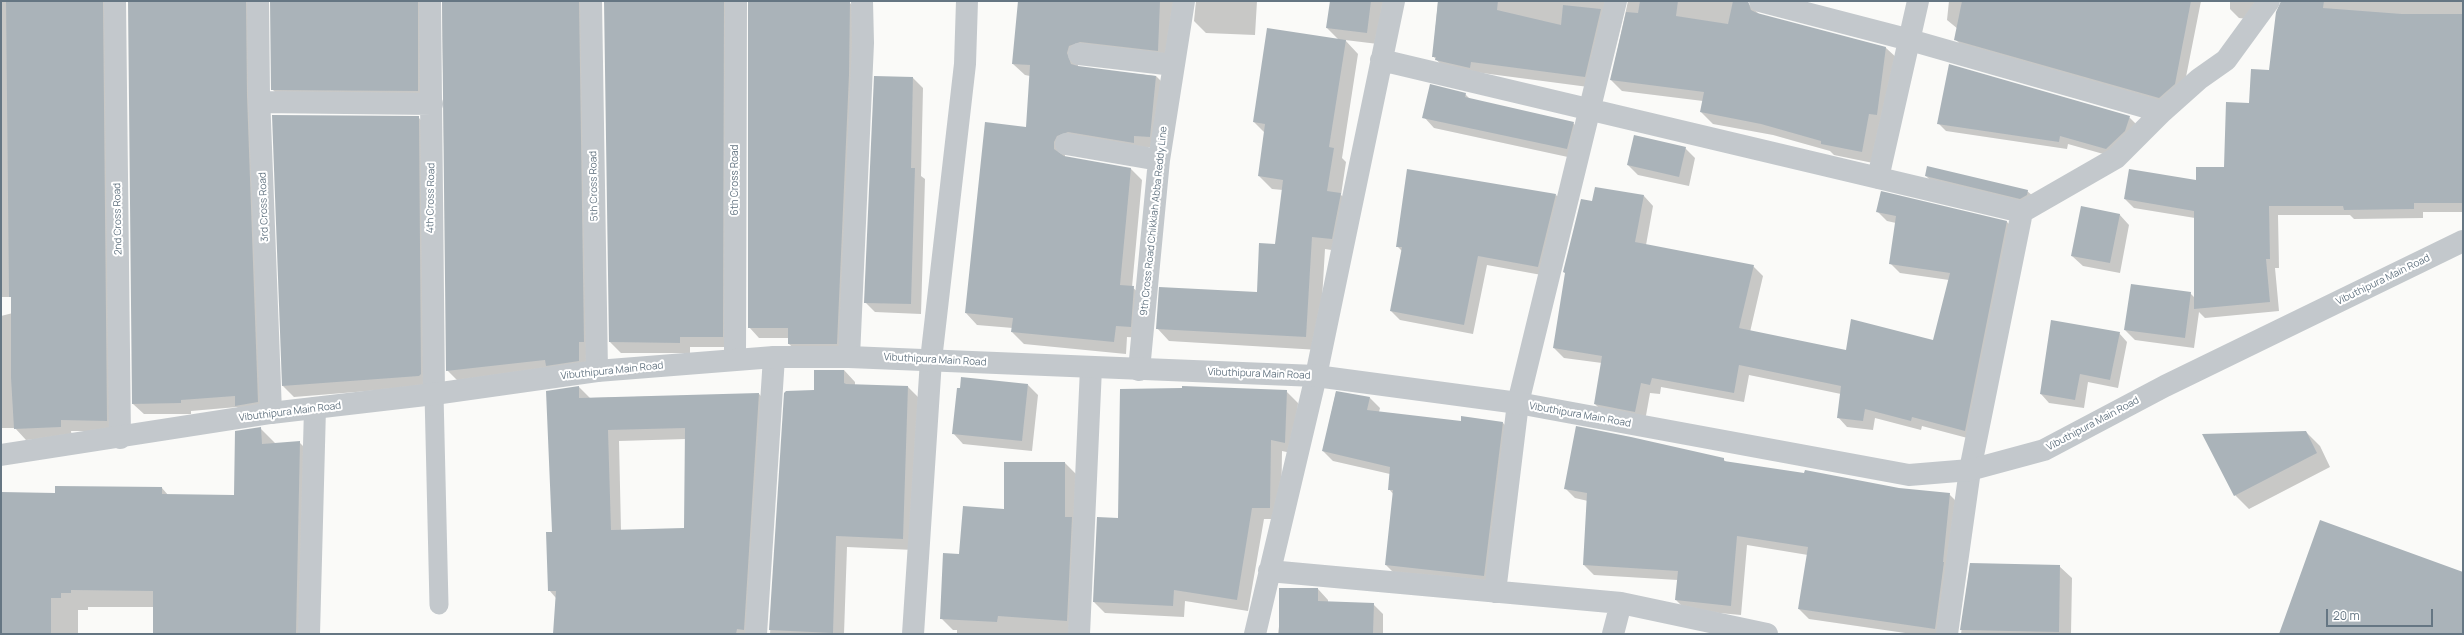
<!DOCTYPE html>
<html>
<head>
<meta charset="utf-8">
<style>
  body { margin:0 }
  #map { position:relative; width:2464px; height:635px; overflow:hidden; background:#fafaf8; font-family:Manrope,sans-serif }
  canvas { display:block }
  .frame { position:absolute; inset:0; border:2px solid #657683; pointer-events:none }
  .scale { position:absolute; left:2326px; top:609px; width:107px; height:18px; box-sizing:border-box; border:2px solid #657683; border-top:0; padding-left:5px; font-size:12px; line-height:14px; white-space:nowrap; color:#657683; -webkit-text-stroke:3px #fff; paint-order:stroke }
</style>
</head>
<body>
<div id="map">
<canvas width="2464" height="635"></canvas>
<div class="frame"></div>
<div class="scale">20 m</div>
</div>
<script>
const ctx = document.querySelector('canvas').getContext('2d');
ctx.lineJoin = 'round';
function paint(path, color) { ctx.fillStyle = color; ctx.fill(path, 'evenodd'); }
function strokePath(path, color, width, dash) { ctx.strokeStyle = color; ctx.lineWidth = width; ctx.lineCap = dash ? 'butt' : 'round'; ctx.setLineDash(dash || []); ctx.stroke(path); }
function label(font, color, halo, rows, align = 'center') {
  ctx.font = font + ' Manrope,sans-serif'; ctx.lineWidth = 4; ctx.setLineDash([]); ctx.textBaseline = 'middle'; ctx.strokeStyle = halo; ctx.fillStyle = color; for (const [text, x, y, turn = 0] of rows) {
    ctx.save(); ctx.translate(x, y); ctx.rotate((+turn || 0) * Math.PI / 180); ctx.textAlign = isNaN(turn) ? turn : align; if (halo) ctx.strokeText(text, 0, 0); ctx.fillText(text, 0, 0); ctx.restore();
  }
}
const shadow = new Path2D(`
  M 1,1 L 122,1 L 118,431 L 71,431 L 72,437 L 26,440 L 15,428 L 1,428 L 1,316 L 76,297 L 1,297 Z
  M 129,1 L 265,1 L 268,413 L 247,416 L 237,407 L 191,411 L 191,414 L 144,414 L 133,404 Z
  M 272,1 L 434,1 L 429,102 L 283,100 L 272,89 Z
  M 442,1 L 598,1 L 589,371 L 458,381 L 447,370 Z
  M 605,1 L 740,1 L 733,347 L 690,347 L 690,353 L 621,353 L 610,342 Z
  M 749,1 L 849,2 L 860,13 L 847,355 L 800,354 L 789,344 L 789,338 L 759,338 L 749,327 Z
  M 1019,1 L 1191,1 L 1169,62 L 1078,64 L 1078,68 L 1156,76 L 1168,88 L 1161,148 L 1146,147 L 1065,154 L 1065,158 L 1131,169 L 1142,180 L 1132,287 L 1146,299 L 1142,338 L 1127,337 L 1126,354 L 1024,344 L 1012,332 L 1013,328 L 977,325 L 966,313 L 986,124 L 1027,128 L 1030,76 L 1025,75 L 1013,64 Z
  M 1196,1 L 1257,1 L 1255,35 L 1206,33 L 1194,21 Z
  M 1331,1 L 1384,1 L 1378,44 L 1345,40 L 1358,54 L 1342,158 L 1346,162 L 1341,195 L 1354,207 L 1344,252 L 1325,249 L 1319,350 L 1169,341 L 1157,328 L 1258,293 L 1276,245 L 1283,190 L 1272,189 L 1259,176 L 1265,133 L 1254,122 L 1339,40 L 1327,28 Z
  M 1438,1 L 1623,1 L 1596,88 L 1444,68 L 1433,56 Z
  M 1628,1 L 1746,1 L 1760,15 L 1886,48 L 1898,59 L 1873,163 L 1834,155 L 1830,151 L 1773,135 L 1713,124 L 1701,112 L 1703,101 L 1622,91 L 1611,80 Z
  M 1949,1 L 2201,1 L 2183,92 L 2168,106 L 1964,48 L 1955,39 L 1958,29 L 1947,20 Z
  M 2230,1 L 2272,1 L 2256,20 L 2239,18 L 2230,9 Z
  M 2282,1 L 2463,1 L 2463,212 L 2423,212 L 2423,218 L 2354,219 L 2350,215 L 2278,215 L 2279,268 L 2275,268 L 2279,311 L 2205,318 L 2199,312 L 2194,348 L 2135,340 L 2125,330 L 2190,293 L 2195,298 L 2195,218 L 2134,208 L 2125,199 L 2197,181 L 2225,168 L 2250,104 L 2270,71 Z
  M 913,78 L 923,88 L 921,176 L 925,179 L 921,314 L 875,312 L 865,302 Z
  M 1465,94 L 1470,99 L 1573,123 L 1583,133 L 1577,159 L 1434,128 L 1424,117 Z
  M 418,117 L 429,128 L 430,386 L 294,397 L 283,386 Z
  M 2129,117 L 2137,125 L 2114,157 L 2068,144 L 2067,149 L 1946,131 L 1938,123 Z
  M 1685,148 L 1695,158 L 1689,186 L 1638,175 L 1628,165 Z
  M 1926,176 L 2027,191 L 2033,196 L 2026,203 L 1931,181 Z
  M 1881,193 L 2007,222 L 2017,232 L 1975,440 L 1922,426 L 1921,430 L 1875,418 L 1873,430 L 1847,427 L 1838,417 L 1841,394 L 1749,375 L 1744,402 L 1661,387 L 1660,394 L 1650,393 L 1645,421 L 1605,414 L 1595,404 L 1602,363 L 1564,358 L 1554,348 L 1593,202 L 1644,196 L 1653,206 L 1646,245 L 1753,266 L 1763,276 L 1750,332 L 1847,352 L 1934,342 L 1949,280 L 1900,273 L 1890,263 L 1896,223 L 1887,221 L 1877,211 Z
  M 1556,195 L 1565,204 L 1547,276 L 1487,265 L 1473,334 L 1400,320 L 1391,311 L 1403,252 L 1397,246 Z
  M 2119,214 L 2129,225 L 2120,273 L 2083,266 L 2072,256 Z
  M 2052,321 L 2119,333 L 2127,342 L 2118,388 L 2088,382 L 2084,408 L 2049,403 L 2041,394 Z
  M 844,370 L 855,382 L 855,386 L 908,387 L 919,398 L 914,550 L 847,547 L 844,634 L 770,634 L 785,393 L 815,391 Z
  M 1028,385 L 1038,395 L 1032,451 L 963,444 L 953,433 Z
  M 579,387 L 590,398 L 759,394 L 770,405 L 755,634 L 554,634 L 556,598 L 549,590 L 553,533 ZM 686,439 L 685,529 L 621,531 L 619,441 Z
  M 1286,391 L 1298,403 L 1296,454 L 1282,451 L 1281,519 L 1264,519 L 1248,611 L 1185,601 L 1184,617 L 1105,613 L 1094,602 L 1119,519 Z
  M 1336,392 L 1370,398 L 1380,408 L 1379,412 L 1461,422 L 1503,423 L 1513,433 L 1494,586 L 1396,575 L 1386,565 L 1394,495 L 1389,489 L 1390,474 L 1333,461 L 1323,451 Z
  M 260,428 L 276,444 L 299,442 L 317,460 L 313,634 L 154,634 L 154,607 L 88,607 L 88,610 L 78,610 L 78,634 L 1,634 L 1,493 L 56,494 L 162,488 L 168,495 L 235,496 Z
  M 2306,432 L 2320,446 L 2330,467 L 2249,509 L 2235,495 Z
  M 1723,459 L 1726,462 L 1899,489 L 1949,494 L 1959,504 L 1946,634 L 1912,634 L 1809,619 L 1799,609 L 1808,555 L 1747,545 L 1741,615 L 1686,610 L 1676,600 L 1678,580 L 1594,575 L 1584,565 L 1588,501 L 1575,498 L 1565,488 Z
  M 1065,463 L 1076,474 L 1069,634 L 957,634 L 957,630 L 953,630 L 942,619 L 960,555 L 1005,510 Z
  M 1970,564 L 2059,566 L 2072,578 L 2071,634 L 1961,634 Z
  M 1284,589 L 1318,589 L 1328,600 L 1328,603 L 1373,604 L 1383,614 L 1383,634 L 1278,634 Z`);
const building = new Path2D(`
  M 6,1 L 103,1 L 107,421 L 61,420 L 61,427 L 14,429 L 11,378 L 11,297 L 9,297 Z
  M 128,1 L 246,1 L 247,95 L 258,402 L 235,406 L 235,396 L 181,400 L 181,403 L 132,404 Z
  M 270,1 L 418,1 L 418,91 L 271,90 Z
  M 442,1 L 579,1 L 584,342 L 579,342 L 579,361 L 546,366 L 545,360 L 446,371 Z
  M 604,1 L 724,1 L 723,337 L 680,337 L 680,343 L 609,342 Z
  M 748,1 L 850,1 L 849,75 L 837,344 L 788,344 L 788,328 L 748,328 Z
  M 1018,1 L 1160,1 L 1158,51 L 1080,42 L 1069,46 L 1067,53 L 1071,64 L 1078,66 L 1156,76 L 1150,137 L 1134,136 L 1134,143 L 1068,132 L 1057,136 L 1054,142 L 1054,149 L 1064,156 L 1131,168 L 1120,285 L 1134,286 L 1131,327 L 1116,326 L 1114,342 L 1011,332 L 1013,318 L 965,313 L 985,122 L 1026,127 L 1030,65 L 1012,64 Z
  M 1330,1 L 1371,1 L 1367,33 L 1326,28 Z
  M 1438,1 L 1498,1 L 1497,10 L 1561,25 L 1563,5 L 1601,9 L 1585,77 L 1471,62 L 1470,68 L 1435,60 L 1436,57 L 1432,57 Z
  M 1640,1 L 1678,1 L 1676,16 L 1728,24 L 1733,1 L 1748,1 L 1751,10 L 1757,13 L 1886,47 L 1877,115 L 1869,114 L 1862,152 L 1821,144 L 1821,141 L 1761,124 L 1700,112 L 1704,92 L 1610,80 L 1626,12 L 1638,13 Z
  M 1962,1 L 2191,1 L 2175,84 L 2159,98 L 1954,40 Z
  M 2281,1 L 2324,1 L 2323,8 L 2402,14 L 2463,14 L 2463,203 L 2414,203 L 2414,209 L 2344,210 L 2343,206 L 2269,206 L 2270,259 L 2266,259 L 2270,302 L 2194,309 L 2194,211 L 2124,199 L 2129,169 L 2196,180 L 2196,167 L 2224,167 L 2226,102 L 2249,103 L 2251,69 L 2269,70 L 2276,12 Z
  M 1267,28 L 1346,40 L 1329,147 L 1334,148 L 1327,191 L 1341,193 L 1332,239 L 1312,237 L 1306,337 L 1156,329 L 1159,287 L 1257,292 L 1259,243 L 1275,244 L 1283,180 L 1258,176 L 1265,124 L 1253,122 Z
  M 1949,64 L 2130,116 L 2125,131 L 2106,149 L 2060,136 L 2059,142 L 1937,124 Z
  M 874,76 L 913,77 L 911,168 L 915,168 L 911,304 L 864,303 Z
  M 1430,84 L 1466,93 L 1465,97 L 1574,122 L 1567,149 L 1422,118 Z
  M 272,115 L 419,116 L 421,374 L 419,376 L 282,386 Z
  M 1634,135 L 1686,147 L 1679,177 L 1627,165 Z
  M 1927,166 L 2028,190 L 2027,195 L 2020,199 L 1925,176 Z
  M 1407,169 L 1556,194 L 1538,267 L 1478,256 L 1464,325 L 1390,311 L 1402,247 L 1396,247 Z
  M 1595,187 L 1644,195 L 1635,242 L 1754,265 L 1739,328 L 1846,350 L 1851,319 L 1933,340 L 1950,273 L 1889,264 L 1896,216 L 1876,212 L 1881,191 L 2007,221 L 1965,431 L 1912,417 L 1911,421 L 1865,409 L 1863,421 L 1837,418 L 1841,386 L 1739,365 L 1734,393 L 1652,378 L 1650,385 L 1641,383 L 1635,412 L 1594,404 L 1602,356 L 1553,348 L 1565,273 L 1563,272 L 1581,199 L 1592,201 Z
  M 2081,206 L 2120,214 L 2110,263 L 2071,256 Z
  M 2131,284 L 2191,292 L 2185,338 L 2124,330 Z
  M 2051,320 L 2120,332 L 2110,380 L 2080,374 L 2075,400 L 2040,394 Z
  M 814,370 L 844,370 L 844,383 L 846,384 L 908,386 L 903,539 L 836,536 L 833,633 L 769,630 L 784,393 L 786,391 L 814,390 Z
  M 961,377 L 1028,384 L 1022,441 L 952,434 L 957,388 L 960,388 Z
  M 579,386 L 579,398 L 759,393 L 744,630 L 737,629 L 736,634 L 553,634 L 556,591 L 548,591 L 546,532 L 552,532 L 546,391 ZM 685,428 L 684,528 L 611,530 L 608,430 Z
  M 1182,386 L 1287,390 L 1285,443 L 1271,440 L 1270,508 L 1252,508 L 1237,600 L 1174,590 L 1173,606 L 1093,602 L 1097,517 L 1118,518 L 1120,389 L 1182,388 Z
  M 1336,391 L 1370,397 L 1367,410 L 1461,421 L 1461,416 L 1503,422 L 1484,576 L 1385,565 L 1393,490 L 1388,490 L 1390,467 L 1322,451 Z
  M 1576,426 L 1631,437 L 1724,458 L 1724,461 L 1804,473 L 1805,470 L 1899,488 L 1950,493 L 1943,562 L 1944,562 L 1935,629 L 1798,609 L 1808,547 L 1737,536 L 1731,606 L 1675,600 L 1678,571 L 1583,565 L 1587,493 L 1564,489 Z
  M 261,427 L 262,444 L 300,441 L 296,634 L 153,634 L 153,591 L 71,590 L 71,593 L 61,593 L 61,598 L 51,598 L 51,634 L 1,634 L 1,492 L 55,493 L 55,486 L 162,487 L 162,494 L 234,495 L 235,431 Z
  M 2306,431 L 2317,453 L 2234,496 L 2202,434 Z
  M 1004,462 L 1065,462 L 1065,517 L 1072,517 L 1067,621 L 998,616 L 997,622 L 940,619 L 943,553 L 959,554 L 963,506 L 1004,509 Z
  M 2320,520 L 2463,572 L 2463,634 L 2279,634 Z
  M 1970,563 L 2060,565 L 2059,632 L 1960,630 Z
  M 1279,588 L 1318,588 L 1318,601 L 1374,603 L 1373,634 L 1279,633 Z`);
const service = new Path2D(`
  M 434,394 L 439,605`);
const minor = new Path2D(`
  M 115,1 L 120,438
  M 258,1 L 259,95 L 271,413
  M 430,1 L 434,394
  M 591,1 L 597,371
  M 1760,1 L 1910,40 L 2162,112
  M 1079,54 L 1174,65
  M 1381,60 L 2022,212
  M 260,102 L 432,104
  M 1066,144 L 1159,160
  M 1878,178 L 1918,1
  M 849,357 L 863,43 L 862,1
  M 735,359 L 736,1
  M 1139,370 L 1159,160 L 1184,1
  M 1269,571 L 1621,603 L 1767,634
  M 1495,592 L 1518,403 L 1616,1
  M 309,634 L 315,408
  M 756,634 L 774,357
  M 913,634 L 931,360 L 965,64 L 967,1
  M 1079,634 L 1091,368
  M 1255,634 L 1316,376 L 1394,1
  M 1613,634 L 1621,603
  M 1947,634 L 1970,470 L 2022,212 L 2116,158 L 2162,112 L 2199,79 L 2226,60 L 2269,1`);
const tertiary = new Path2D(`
  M 1,455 L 271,413 L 434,394 L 597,371 L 774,357 L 849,357 L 1316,376 L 1518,403 L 1909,475 L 1970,470 L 2044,450 L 2165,386 L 2463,241`);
const streetNames = [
  ["6th Cross Road",735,180,-90],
  ["5th Cross Road",594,186,-91],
  ["4th Cross Road",431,198,-89],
  ["3rd Cross Road",264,207,-92],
  ["2nd Cross Road",118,219,-91],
  ["9th Cross Road Chikkiah Abba Reddy Line",1154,221,-84],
  ["Vibuthipura Main Road",2383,280,-26],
  ["Vibuthipura Main Road",935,360,3],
  ["Vibuthipura Main Road",612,371,-6],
  ["Vibuthipura Main Road",1259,374,2],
  ["Vibuthipura Main Road",290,412,-7],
  ["Vibuthipura Main Road",1580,415,10],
  ["Vibuthipura Main Road",2093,424,-28]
];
paint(shadow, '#0003');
paint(building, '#aab3b9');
strokePath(service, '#c3c8cc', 19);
strokePath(minor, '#c3c8cc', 22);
strokePath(tertiary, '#c3c8cc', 22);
label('10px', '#657683', '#fff', streetNames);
</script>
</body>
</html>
